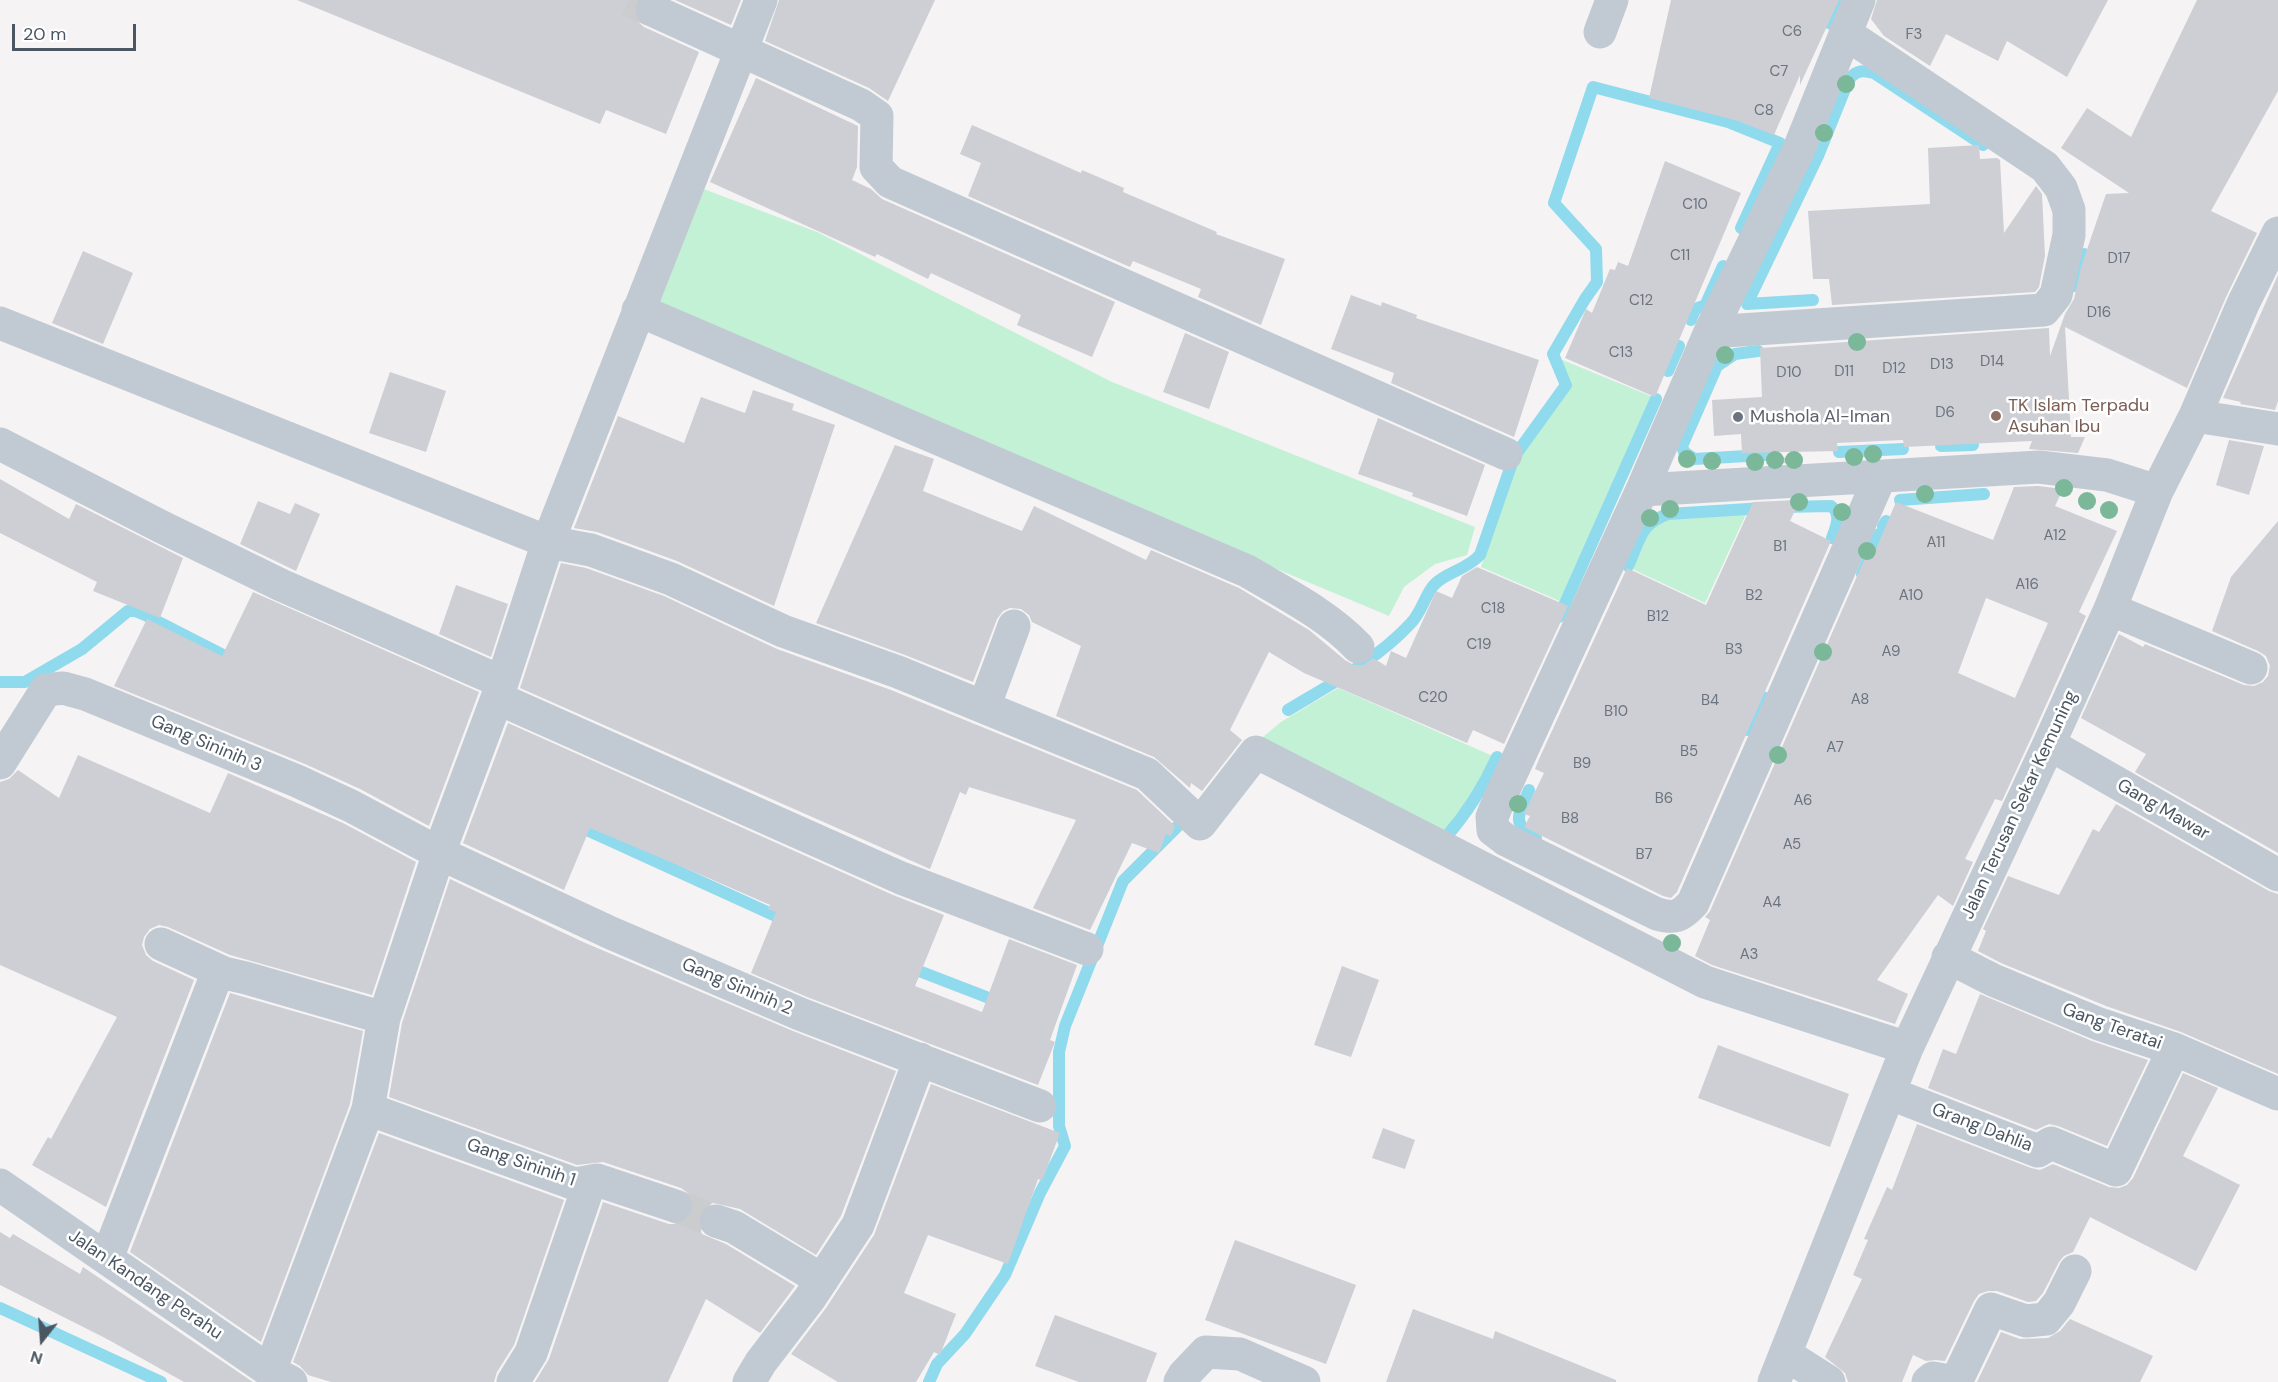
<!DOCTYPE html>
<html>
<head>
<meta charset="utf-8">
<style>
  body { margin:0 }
  #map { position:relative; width:2278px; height:1382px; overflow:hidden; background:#f5f3f3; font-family:"DM Sans",sans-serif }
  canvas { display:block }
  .north { position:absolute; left:12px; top:1310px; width:60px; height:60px; -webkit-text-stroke:4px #fff; paint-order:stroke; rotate:197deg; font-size:16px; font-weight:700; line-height:24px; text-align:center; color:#4a5661 }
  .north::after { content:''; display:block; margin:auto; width:21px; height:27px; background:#4a5661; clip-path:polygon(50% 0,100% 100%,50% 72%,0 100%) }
  .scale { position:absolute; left:12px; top:24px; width:124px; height:27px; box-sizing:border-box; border:3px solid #4a5661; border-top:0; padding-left:8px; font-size:18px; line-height:21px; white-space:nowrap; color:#4a5661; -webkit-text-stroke:4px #fff; paint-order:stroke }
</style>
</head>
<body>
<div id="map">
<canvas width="2278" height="1382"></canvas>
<div class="north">N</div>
<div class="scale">20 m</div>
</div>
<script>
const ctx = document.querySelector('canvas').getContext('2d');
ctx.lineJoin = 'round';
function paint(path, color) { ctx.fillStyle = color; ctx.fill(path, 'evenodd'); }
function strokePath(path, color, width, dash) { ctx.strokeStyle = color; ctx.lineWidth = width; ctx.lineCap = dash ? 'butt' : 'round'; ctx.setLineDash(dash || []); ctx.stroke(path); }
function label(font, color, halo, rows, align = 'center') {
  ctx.font = font + ' "DM Sans",sans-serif'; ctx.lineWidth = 5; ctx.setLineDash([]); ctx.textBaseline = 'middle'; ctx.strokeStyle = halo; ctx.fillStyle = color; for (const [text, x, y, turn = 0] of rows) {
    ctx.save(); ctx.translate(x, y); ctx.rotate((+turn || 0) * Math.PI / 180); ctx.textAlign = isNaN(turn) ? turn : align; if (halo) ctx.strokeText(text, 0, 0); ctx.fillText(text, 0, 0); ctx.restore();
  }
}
const green = new Path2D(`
  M 701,188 L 817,232 L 1112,382 L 1475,527 L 1467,555 L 1435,564 L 1404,587 L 1389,616 L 654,308 Z
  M 1560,359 L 1653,397 L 1562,602 L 1481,567 L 1517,460 L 1572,383 Z
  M 1747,512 L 1705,603 L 1630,568 L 1646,532 L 1661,519 Z
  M 1338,688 L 1495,757 L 1461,816 L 1445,834 L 1258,741 L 1281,722 Z`);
const stream = new Path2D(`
  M 1829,23 L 1839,0
  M 2074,286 L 2084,254
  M 1813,300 L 1747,304 L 1818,156 L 1849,79 C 1857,70 1863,70 1874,73 L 1983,145
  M 1691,320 C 1694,311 1695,307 1705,306 L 1723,266
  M 1758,351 L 1735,354 L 1717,366 L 1682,446 L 1684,452 L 1694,459 L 1765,455
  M 1668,371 L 1679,346
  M 1941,446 L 1973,445
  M 1839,452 L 1903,449
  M 1900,500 L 1984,494
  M 1781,507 L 1831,506 C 1842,514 1836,527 1832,538
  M 1883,526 L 1886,521
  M 1628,566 C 1640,541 1639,524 1668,514 L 1764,508
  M 1862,574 L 1879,534
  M 1559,617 L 1656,399
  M 0,682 L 25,682 L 82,649 L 128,611 L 135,611 L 145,615 L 237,662
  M 1288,710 C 1331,684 1377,660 1411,623 C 1422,612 1426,592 1435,584 C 1447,572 1466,570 1480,555 L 1514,457 L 1566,385 L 1553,354 L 1585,299 L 1597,282 L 1596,249 L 1554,203 L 1593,87 L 1728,122 L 1780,143 L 1741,228
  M 1748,730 L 1763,697
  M 1529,790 C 1520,812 1509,824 1536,838
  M 576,825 L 789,922
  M 1446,837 C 1467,813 1484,786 1497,757
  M 906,966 L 1002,1003
  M 0,1308 L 161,1382
  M 929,1382 L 937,1364 L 965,1334 L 1005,1275 L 1040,1193 L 1065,1146 L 1059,1126 L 1059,1052 L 1065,1026 L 1123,881 L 1185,819`);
const building = new Path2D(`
  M 297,0 L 637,0 L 633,11 L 637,21 L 644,27 L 699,52 L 666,134 L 606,110 L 600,124 Z
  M 675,0 L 741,0 L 731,25 Z
  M 779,0 L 935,0 L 888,101 L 869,88 L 765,41 Z
  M 1671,0 L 1839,0 L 1800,85 L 1800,75 L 1774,135 L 1738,121 L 1649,98 Z
  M 1877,0 L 2108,0 L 2067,77 L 2007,41 L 1998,61 L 1946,34 L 1930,66 L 1884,36 L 1871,19 Z
  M 2197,0 L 2278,0 L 2278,91 L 2211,211 L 2257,233 L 2226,297 L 2187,388 L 2065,327 L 2071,437 L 2085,437 L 2078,453 L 2029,449 L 2032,441 L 1904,447 L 1903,440 L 1837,443 L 1838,451 L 1742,453 L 1741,434 L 1714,436 L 1712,400 L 1762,397 L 1760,348 L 2049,328 L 2050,356 L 2065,314 L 2074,299 L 2081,267 L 2106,194 L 2129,193 L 2061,148 L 2087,108 L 2131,137 Z
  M 756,78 L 858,126 L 857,167 L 852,180 L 871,189 L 882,199 L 1115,302 L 1092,357 L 1017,325 L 1021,315 L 931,273 L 928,279 L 877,254 L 875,257 L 710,182 Z
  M 972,125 L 1081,173 L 1082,170 L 1124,188 L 1123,192 L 1217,232 L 1216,234 L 1285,259 L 1261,325 L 1198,297 L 1201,289 L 1133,261 L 1130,267 L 968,196 L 981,163 L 960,154 Z
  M 1979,145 L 1980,159 L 1997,158 L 2000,160 L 2004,233 L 2036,186 L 2042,194 L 2045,256 L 2039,287 L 2035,292 L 1832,305 L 1829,279 L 1813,279 L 1808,211 L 1930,204 L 1928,148 Z
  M 1665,161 L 1741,193 L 1655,397 L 1565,358 L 1586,309 L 1592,313 L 1610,269 L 1615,270 L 1618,262 L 1628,266 Z
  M 83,251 L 133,273 L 103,344 L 52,323 Z
  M 2278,275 L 2278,401 L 2275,410 L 2240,404 L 2241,402 L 2223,398 Z
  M 1351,295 L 1381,306 L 1382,302 L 1417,315 L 1416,318 L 1539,360 L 1514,437 L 1391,383 L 1394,373 L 1331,349 Z
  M 1185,333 L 1229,352 L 1209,409 L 1163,392 Z
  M 390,372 L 446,391 L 426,452 L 369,433 Z
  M 753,390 L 794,404 L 792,410 L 835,425 L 774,606 L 677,561 L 597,532 L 574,528 L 618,416 L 684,443 L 701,397 L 745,413 Z
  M 1378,418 L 1485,465 L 1467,516 L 1412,496 L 1413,493 L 1358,474 Z
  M 2229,440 L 2264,446 L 2249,495 L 2216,485 Z
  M 895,445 L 934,459 L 923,491 L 1022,531 L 1034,506 L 1146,560 L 1151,550 L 1239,588 L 1309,630 L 1345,660 L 1354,665 L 1364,665 L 1373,658 L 1386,666 L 1391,651 L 1406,658 L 1436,591 L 1452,598 L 1462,576 L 1477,567 L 1568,606 L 1504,744 L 1473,730 L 1467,743 L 1304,673 L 1269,652 L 1230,730 L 1242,740 L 1202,791 L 1191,783 L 1190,788 L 1154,757 L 1056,716 L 1081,646 L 1032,622 L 1029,615 L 1021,609 L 1010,608 L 1003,611 L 997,619 L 973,682 L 905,655 L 816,623 Z
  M 1775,454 L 1796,462 L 1771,464 Z
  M 0,479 L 69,519 L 76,504 L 183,558 L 160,618 L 93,591 L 97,582 L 0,533 Z
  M 2038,486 L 2063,489 L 2055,506 L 2117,531 L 2079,612 L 2086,616 L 2032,736 L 2002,801 L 1995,799 L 1965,859 L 1973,862 L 1953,906 L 1938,895 L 1877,980 L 1908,994 L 1895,1024 L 1712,965 L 1695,956 L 1710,920 L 1705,917 L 1710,911 L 1865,558 L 1870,560 L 1874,554 L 1896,502 L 1993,540 L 2014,487 ZM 1986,598 L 2048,623 L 2015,698 L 1958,673 Z
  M 1800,500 L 1790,521 L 1831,541 L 1677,892 L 1671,898 L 1663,896 L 1524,827 L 1530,816 L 1524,814 L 1544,773 L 1535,769 L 1539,759 L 1627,568 L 1706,605 L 1753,502 Z
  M 258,501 L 290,514 L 295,503 L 320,514 L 296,571 L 240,544 Z
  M 2278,521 L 2278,853 L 2135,772 L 2146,754 L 2081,718 L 2119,634 L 2143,647 L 2145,644 L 2244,685 L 2254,686 L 2263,682 L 2268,676 L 2270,666 L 2266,656 L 2258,651 L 2212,631 L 2231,577 Z
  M 561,563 L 586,568 L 664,596 L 777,649 L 891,690 L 1137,790 L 1175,826 L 1171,836 L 1166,834 L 1159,853 L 1132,843 L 1090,930 L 1033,908 L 1076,820 L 969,787 L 966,795 L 960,792 L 930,869 L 520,688 Z
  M 456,585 L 508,604 L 491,657 L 439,634 Z
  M 253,592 L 479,692 L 429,826 L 360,789 L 305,764 L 114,686 L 147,619 L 222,656 Z
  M 508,723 L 893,895 L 944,915 L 915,986 L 982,1012 L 1009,939 L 1077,965 L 1050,1040 L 1055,1042 L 1038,1085 L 807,997 L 751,973 L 776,912 L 768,909 L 770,905 L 713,880 L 590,828 L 564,890 L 463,843 Z
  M 78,755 L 210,813 L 228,773 L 343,823 L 416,862 L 372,995 L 230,955 L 168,927 L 159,925 L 150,929 L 144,937 L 142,945 L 146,955 L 153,961 L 194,980 L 106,1207 L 32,1165 L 48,1137 L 51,1139 L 117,1017 L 0,965 L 0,782 L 9,779 L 18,770 L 59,798 Z
  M 2116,804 L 2269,891 L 2278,894 L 2278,1074 L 2181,1032 L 2106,1006 L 2001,963 L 1978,951 L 1986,931 L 1983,929 L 2008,876 L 2059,895 L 2093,829 L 2099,832 Z
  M 450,879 L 583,942 L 793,1031 L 896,1071 L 841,1216 L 816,1255 L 740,1209 L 713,1203 L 704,1207 L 698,1215 L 698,1224 L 702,1234 L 726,1244 L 795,1286 L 760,1333 L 706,1299 L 668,1382 L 535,1382 L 549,1359 L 603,1202 L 669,1224 L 678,1224 L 688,1220 L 693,1212 L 693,1203 L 689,1194 L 681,1188 L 603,1162 L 577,1165 L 389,1097 L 402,1023 Z
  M 1342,966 L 1379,980 L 1351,1057 L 1314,1045 Z
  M 230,993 L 363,1031 L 350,1104 L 261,1342 L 130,1252 Z
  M 1980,994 L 2092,1041 L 2148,1060 L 2107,1146 L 2058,1126 L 2049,1124 L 2036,1130 L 1928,1088 L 1943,1049 L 1956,1054 Z
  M 1718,1045 L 1849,1094 L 1830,1147 L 1698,1098 Z
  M 2183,1073 L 2218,1088 L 2183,1156 L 2240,1185 L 2196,1271 L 2090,1217 L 2073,1252 L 2064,1256 L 2059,1262 L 2043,1293 L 2036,1301 L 2028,1302 L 1997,1291 L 1988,1291 L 1979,1294 L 1974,1301 L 1945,1361 L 1936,1360 L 1926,1361 L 1913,1355 L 1902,1382 L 1848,1382 L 1845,1373 L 1825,1357 L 1862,1279 L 1853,1275 L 1868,1240 L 1864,1239 L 1887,1187 L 1892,1190 L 1917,1124 L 2031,1168 L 2040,1170 L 2053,1164 L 2109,1187 L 2119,1188 L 2127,1185 L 2133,1178 Z
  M 931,1084 L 1060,1133 L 1042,1181 L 1038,1179 L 1008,1264 L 928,1235 L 904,1293 L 956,1314 L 940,1355 L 934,1352 L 916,1382 L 838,1382 L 791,1354 L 826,1308 L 874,1235 Z
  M 1383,1128 L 1415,1140 L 1405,1169 L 1372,1158 Z
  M 379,1133 L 564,1200 L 514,1345 L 497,1372 L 494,1382 L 331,1382 L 308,1375 L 300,1366 L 293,1362 Z
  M 0,1232 L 10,1238 L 13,1234 L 80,1274 L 83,1267 L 253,1382 L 184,1382 L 107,1339 L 0,1285 Z
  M 1235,1240 L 1356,1285 L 1326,1364 L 1205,1320 Z
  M 1413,1309 L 1493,1339 L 1495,1331 L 1616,1380 L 1616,1382 L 1386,1382 Z
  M 1055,1315 L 1157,1353 L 1146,1382 L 1079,1382 L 1035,1366 Z
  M 2070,1319 L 2153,1356 L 2140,1382 L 1977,1382 L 2001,1332 L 2020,1339 L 2048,1338 L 2060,1331 Z`);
const minorTunnel = new Path2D(`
  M 629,0 L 652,10
  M 675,1206 L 716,1221`);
const minor = new Path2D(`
  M 1859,0 L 1799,149 L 1710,332 L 1642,490 L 1499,800 L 1492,817 L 1493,830 L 1506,840 L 1657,914 C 1675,919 1680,917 1693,903 L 1880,477
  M 652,10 L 861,105 L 877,116 L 876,167 L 890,182 L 1506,454
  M 1600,32 L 1612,0
  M 638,310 L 1247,571 C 1284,593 1328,615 1358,647
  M 0,323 L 548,542 L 591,550 L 671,579 L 783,631 L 898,672 L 1147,774 L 1200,824 L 1256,752 L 1705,982 L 1907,1048
  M 1710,332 L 2044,310 L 2056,295 L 2069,235 L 2069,210 L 2061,188 L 2045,167 L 1845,33
  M 2195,416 L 2278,429
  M 0,444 L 162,527 L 281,585 L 502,682
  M 1642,490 L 2039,467 L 2107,475 L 2157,491
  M 2110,609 L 2251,668
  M 497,698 L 901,878 L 1087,949
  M 984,707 L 1014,626
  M 2049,744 L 2278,875
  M 0,763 L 46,690 L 63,688 L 85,694 L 297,781 L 351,806 L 439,853 L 611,933 L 800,1014 L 1040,1106
  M 161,944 L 224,973
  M 1948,957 L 1993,980 L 2099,1024 L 2174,1049 L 2278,1094
  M 1889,1093 L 2038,1151 L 2051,1143 L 2116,1170 L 2174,1049
  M 368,1109 L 575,1184 L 597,1180 L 675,1206
  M 0,1185 L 270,1371 L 291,1382
  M 716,1221 L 734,1227 L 822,1280
  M 107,1258 L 215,979 L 224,973 L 246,978 L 384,1018
  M 1785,1354 L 1829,1382
  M 270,1371 L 368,1109 L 384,1018 L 439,853 L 497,698 L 548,542 L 761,0
  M 513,1382 L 531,1353 L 590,1182
  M 749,1382 L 761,1362 L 810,1298 L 858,1225 L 920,1059
  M 1180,1382 L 1184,1375 L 1206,1352 L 1240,1354 L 1304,1382
  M 1774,1382 L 1907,1048 L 2049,744 L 2110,609 L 2157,491 L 2195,416 L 2243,304 L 2278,233
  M 1928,1382 L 1933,1378 L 1955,1382
  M 1956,1382 L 1991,1309 L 2026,1321 L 2046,1319 L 2059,1303 L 2075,1271`);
const trees = [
  [1846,84],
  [1824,133],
  [1857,342],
  [1725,355],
  [1873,454],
  [1854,457],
  [1687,459],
  [1775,460],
  [1794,460],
  [1712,461],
  [1755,462],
  [2064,488],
  [1925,494],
  [2087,501],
  [1799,502],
  [1670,509],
  [2109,510],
  [1842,512],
  [1650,518],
  [1867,551],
  [1823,652],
  [1778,755],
  [1518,804],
  [1672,943]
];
const markers = [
  [1996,416,6,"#8d6e63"],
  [1738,417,6,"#6b7280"]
];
const numberNames = [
  ["C6",1792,32],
  ["F3",1914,35],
  ["C7",1779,72],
  ["C8",1764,111],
  ["C10",1695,205],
  ["C11",1680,256],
  ["D17",2119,259],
  ["C12",1641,301],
  ["D16",2099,313],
  ["C13",1621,353],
  ["D14",1992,362],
  ["D13",1942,365],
  ["D12",1894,369],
  ["D11",1844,372],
  ["D10",1789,373],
  ["D6",1945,413],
  ["A12",2055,536],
  ["A11",1936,543],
  ["B1",1780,547],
  ["A16",2027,585],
  ["B2",1754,596],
  ["A10",1911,596],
  ["C18",1493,609],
  ["B12",1658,617],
  ["C19",1479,645],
  ["B3",1734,650],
  ["A9",1891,652],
  ["C20",1433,698],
  ["A8",1860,700],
  ["B4",1710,701],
  ["B10",1616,712],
  ["A7",1835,748],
  ["B5",1689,752],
  ["B9",1582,764],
  ["B6",1664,799],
  ["A6",1803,801],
  ["B8",1570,819],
  ["A5",1792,845],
  ["B7",1644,855],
  ["A4",1772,903],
  ["A3",1749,955]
];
const educationNames = [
  ["TK Islam Terpadu",2008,406],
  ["Asuhan Ibu",2008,427]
];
const worshipNames = [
  ["Mushola Al-Iman",1750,417]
];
const streetNames = [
  ["Gang Sininih 3",206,744,23],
  ["Jalan Terusan Sekar Kemuning",2020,805,-65],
  ["Gang Mawar",2163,810,30],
  ["Gang Sininih 2",737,987,23],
  ["Gang Teratai",2112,1027,20],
  ["Grang Dahlia",1982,1128,21],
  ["Gang Sininih 1",521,1163,19],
  ["Jalan Kandang Perahu",145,1285,34]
];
paint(green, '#c3f1d5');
strokePath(stream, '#90daee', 12);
paint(building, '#cdcfd5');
strokePath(minorTunnel, '#caccce', 33, [33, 16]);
strokePath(minor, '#c1cad2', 33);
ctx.fillStyle = '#7bb799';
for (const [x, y] of trees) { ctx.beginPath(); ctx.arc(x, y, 9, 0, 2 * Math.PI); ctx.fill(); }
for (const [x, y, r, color] of markers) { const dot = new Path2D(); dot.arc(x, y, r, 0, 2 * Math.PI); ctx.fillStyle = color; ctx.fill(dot); strokePath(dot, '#fff', 2); }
label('15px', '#6b747e', null, numberNames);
label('18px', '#785e54', '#fff', educationNames, 'left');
label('18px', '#5b616d', '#fff', worshipNames, 'left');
label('18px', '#4a5661', '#fff', streetNames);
</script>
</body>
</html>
